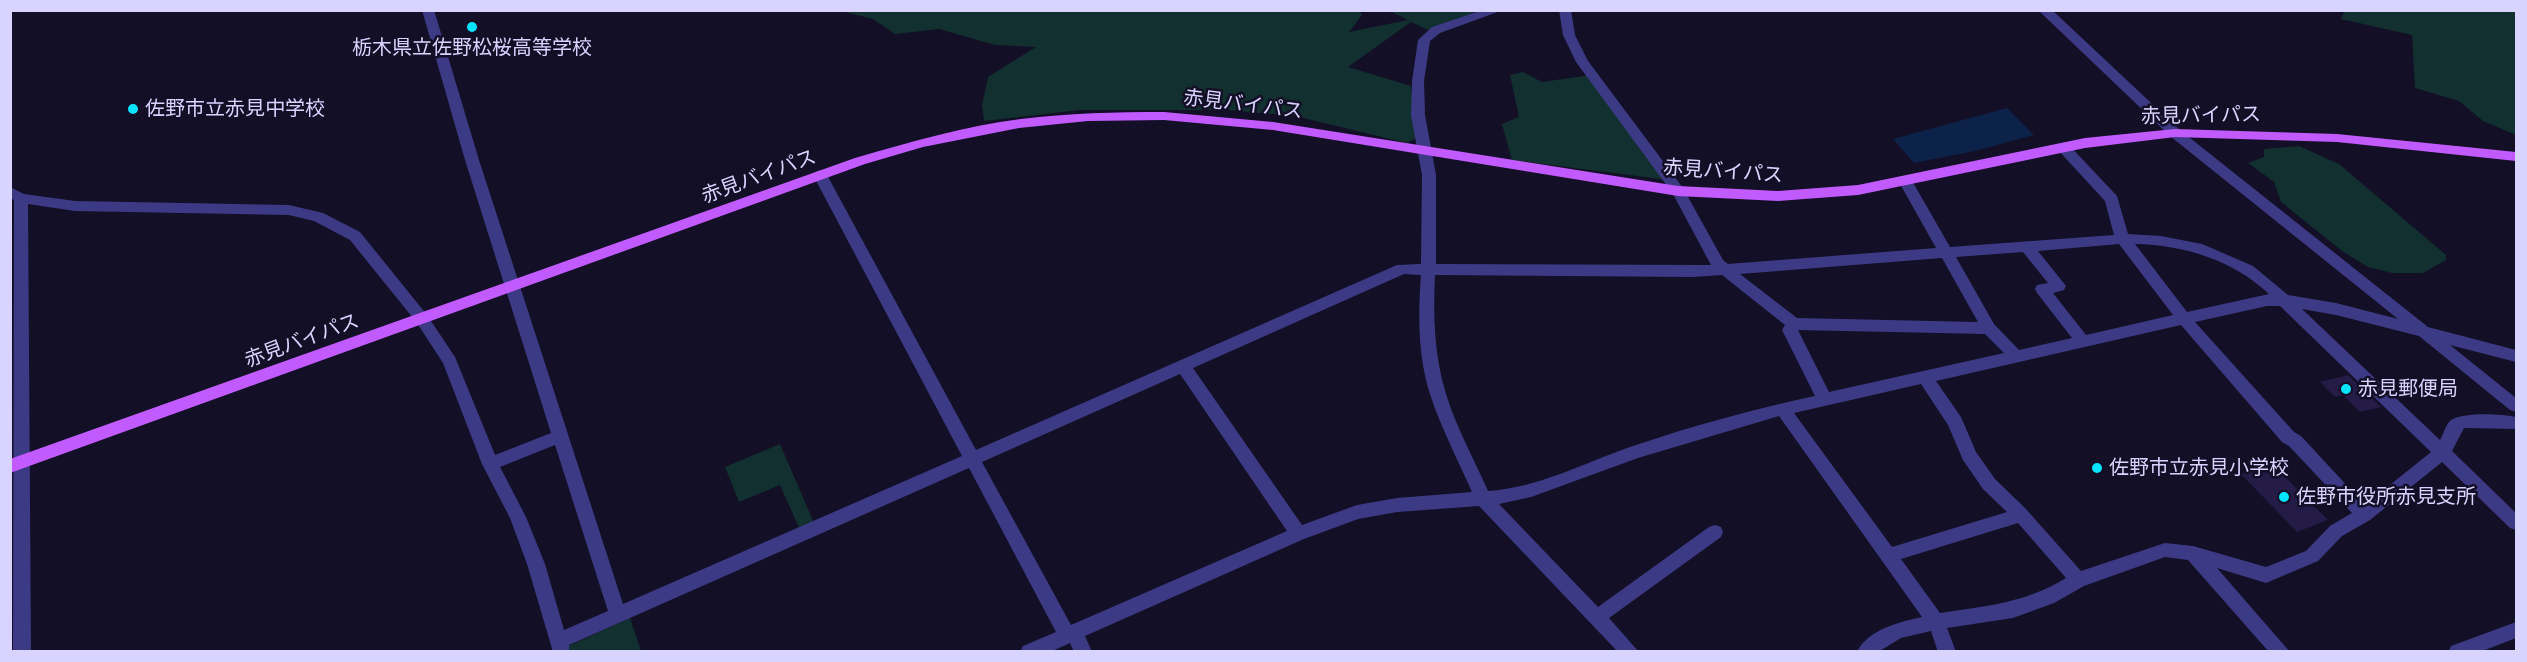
<!DOCTYPE html>
<html>
<head>
<meta charset="utf-8">
<style>
  body { margin:0 }
  #map { position:relative; width:2527px; height:662px; overflow:hidden; background:#130f26; font-family:"PT Sans",sans-serif }
  canvas { display:block }
  .frame { position:absolute; inset:0; border:12px solid #d9d4ff; pointer-events:none }
</style>
</head>
<body>
<div id="map">
<canvas width="2527" height="662"></canvas>
<div class="frame"></div>
</div>
<script>
const ctx = document.querySelector('canvas').getContext('2d');
ctx.lineJoin = 'round';
function paint(path, color) { ctx.fillStyle = color; ctx.fill(path, 'evenodd'); }
function strokePath(path, color, width, dash) { ctx.strokeStyle = color; ctx.lineWidth = width; ctx.lineCap = dash ? 'butt' : 'round'; ctx.setLineDash(dash || []); ctx.stroke(path); }
function label(font, color, halo, rows, align = 'center') {
  ctx.font = font + ' "PT Sans","Noto Sans JP",sans-serif'; ctx.lineWidth = 5; ctx.setLineDash([]); ctx.textBaseline = 'middle'; ctx.strokeStyle = halo; ctx.fillStyle = color; for (const [text, x, y, turn = 0] of rows) {
    ctx.save(); ctx.translate(x, y); ctx.rotate((+turn || 0) * Math.PI / 180); ctx.textAlign = isNaN(turn) ? turn : align; if (halo) ctx.strokeText(text, 0, 0); ctx.fillText(text, 0, 0); ctx.restore();
  }
}
const green = new Path2D(`
  M 2345,10 L 2516,11 L 2516,135 L 2483,121 L 2459,101 L 2415,88 L 2412,35 L 2341,19 Z
  M 841,11 L 1359,11 L 1362,15 L 1349,32 L 1408,20 L 1390,11 L 1486,11 L 1428,30 L 1411,22 L 1348,67 L 1411,86 L 1416,138 L 1407,143 L 1295,116 L 1228,110 L 1080,110 L 984,121 L 982,105 L 988,77 L 1036,47 L 995,45 L 939,29 L 895,34 L 873,19 Z
  M 1523,72 L 1542,82 L 1590,75 L 1668,180 L 1512,160 L 1502,124 L 1519,117 L 1510,75 Z
  M 2299,146 L 2339,164 L 2446,255 L 2446,260 L 2423,273 L 2392,273 L 2368,267 L 2342,251 L 2281,202 L 2274,182 L 2248,163 L 2264,157 L 2264,149 Z
  M 780,444 L 814,523 L 800,530 L 780,485 L 739,502 L 725,467 Z
  M 630,618 L 641,651 L 567,651 L 566,647 Z`);
const water = new Path2D(`
  M 2007,108 L 2034,135 L 1975,151 L 1914,163 L 1893,139 Z`);
const building = new Path2D(`
  M 2348,375 L 2381,407 L 2360,412 L 2343,395 L 2335,397 L 2320,382 Z
  M 2271,463 L 2328,520 L 2297,532 L 2241,474 Z`);
const minor = new Path2D(`
  M 422,10 L 434,10 L 479,160 L 623,604 L 962,456 L 813,175 L 815,172 L 820,170 L 827,175 L 976,450 L 1397,265 L 1421,264 L 1422,175 L 1411,115 L 1412,81 L 1418,40 L 1432,27 L 1483,10 L 1503,10 L 1440,33 L 1430,41 L 1424,81 L 1425,115 L 1436,175 L 1436,264 L 1711,265 L 1673,194 L 1576,62 L 1563,35 L 1559,10 L 1571,10 L 1575,35 L 1588,61 L 1683,188 L 1723,260 L 1728,264 L 1936,248 L 1899,182 L 1906,177 L 1911,179 L 1950,247 L 2114,235 L 2105,201 L 2058,150 L 2056,147 L 2058,144 L 2068,144 L 2117,196 L 2128,234 L 2161,236 L 2202,244 L 2253,266 L 2288,295 L 2336,303 L 2398,319 L 2170,136 L 2038,10 L 2052,10 L 2180,130 L 2428,327 L 2516,350 L 2516,362 L 2450,345 L 2516,398 L 2516,412 L 2510,410 L 2419,336 L 2336,315 L 2302,309 L 2440,440 C 2443,435 2445,427 2449,422 C 2458,411 2503,414 2516,417 L 2516,429 L 2464,428 L 2452,451 L 2516,513 L 2516,530 L 2510,528 L 2442,462 L 2370,520 L 2342,536 L 2318,561 L 2266,583 L 2217,568 L 2290,652 L 2269,652 L 2188,560 L 2165,557 L 2084,586 L 2054,603 L 2013,618 L 1947,628 L 1956,652 L 1938,652 L 1931,631 L 1901,638 L 1878,652 L 1857,652 C 1868,629 1900,622 1922,617 L 1779,416 L 1638,458 L 1531,497 L 1499,504 L 1598,607 L 1709,527 L 1715,525 L 1721,527 L 1723,532 L 1721,537 L 1609,618 L 1639,652 L 1618,652 L 1479,506 L 1397,512 L 1358,519 L 1304,539 L 1085,636 L 1092,652 L 1074,652 L 1070,643 L 1050,652 L 1020,652 L 1023,646 L 1056,632 L 969,468 L 569,645 L 569,652 L 553,652 L 527,564 L 510,518 L 482,464 L 443,363 L 417,323 L 350,240 L 314,221 L 289,215 L 75,211 L 28,204 L 31,652 L 13,652 L 14,200 L 10,198 L 10,187 L 24,194 L 75,201 L 289,205 L 323,213 L 360,232 L 427,315 L 455,357 L 495,455 L 551,433 L 465,160 ZM 2119,244 L 2173,315 L 2086,335 L 2053,293 L 2064,290 L 2066,286 L 2038,251 ZM 2135,244 C 2184,245 2233,260 2269,294 L 2187,312 ZM 2023,252 L 2048,283 L 2037,285 L 2035,289 L 2037,293 L 2072,338 L 2019,350 L 1994,324 L 1956,257 ZM 1942,258 L 1978,322 L 1797,318 L 1740,274 ZM 1404,274 L 1421,275 C 1418,314 1418,356 1430,394 C 1441,428 1458,460 1472,492 L 1397,498 L 1357,505 L 1302,525 L 1193,368 ZM 1435,275 L 1692,277 L 1722,275 L 1785,325 L 1782,330 L 1815,396 C 1754,409 1692,426 1633,446 C 1586,462 1538,488 1488,491 C 1474,459 1456,427 1446,394 C 1434,356 1433,314 1435,275 ZM 2267,306 L 2280,306 L 2431,452 L 2365,505 L 2301,436 L 2294,432 L 2195,322 ZM 2181,325 L 2282,442 L 2289,446 L 2352,513 L 2330,526 L 2306,551 L 2266,567 L 2193,546 L 2165,543 L 2081,571 L 2025,508 L 1995,479 L 1976,452 L 1961,417 L 1936,381 ZM 1798,330 L 1985,334 L 2004,353 L 1829,392 ZM 1180,374 L 1287,531 L 1071,625 L 982,462 ZM 1921,384 L 1948,425 L 1963,460 L 1983,489 L 2007,512 L 1892,547 L 1794,413 ZM 555,445 L 608,611 L 564,630 L 545,564 L 526,517 L 500,467 ZM 2018,523 L 2066,578 C 2025,603 1987,606 1940,613 L 1901,559 Z
  M 2516,622 L 2516,638 L 2480,652 L 2448,652 L 2451,646 Z`);
const major = new Path2D(`
  M 1164,112 L 1273,122 L 1678,186 L 1778,191 L 1858,185 L 2085,138 L 2175,129 L 2337,134 L 2516,152 L 2516,161 L 2337,142 L 2175,137 L 2085,148 L 1858,195 L 1778,201 L 1678,196 L 1273,130 L 1164,120 L 1088,121 L 1019,128 L 923,147 L 865,164 L 10,473 L 10,459 L 855,158 C 910,142 965,126 1021,119 C 1069,113 1116,112 1164,112 Z`);
const markers = [
  [472,27,6,"#00e5ff"],
  [133,109,6,"#00e5ff"],
  [2346,389,6,"#00e5ff"],
  [2097,468,6,"#00e5ff"],
  [2284,497,6,"#00e5ff"]
];
const poiNames = [
  ["栃木県立佐野松桜高等学校",472,48,"center"],
  ["佐野市立赤見中学校",145,109],
  ["赤見郵便局",2358,389],
  ["佐野市立赤見小学校",2109,468],
  ["佐野市役所赤見支所",2296,497]
];
const streetNames = [
  ["赤見バイパス",1243,105,7],
  ["赤見バイパス",2201,116,-1],
  ["赤見バイパス",1723,172,4],
  ["赤見バイパス",759,177,-20],
  ["赤見バイパス",302,341,-20]
];
paint(green, '#12302f');
paint(water, '#0c2248');
paint(building, '#241b47');
paint(minor, '#3d3a85');
paint(major, '#c25bff');
for (const [x, y, r, color] of markers) { const dot = new Path2D(); dot.arc(x, y, r, 0, 2 * Math.PI); ctx.fillStyle = color; ctx.fill(dot); strokePath(dot, '#130f26', 2); }
label('20px', '#d9d4ff', '#130f26', poiNames, 'left');
label('20px', '#d9d4ff', '#130f26', streetNames);
</script>
</body>
</html>
